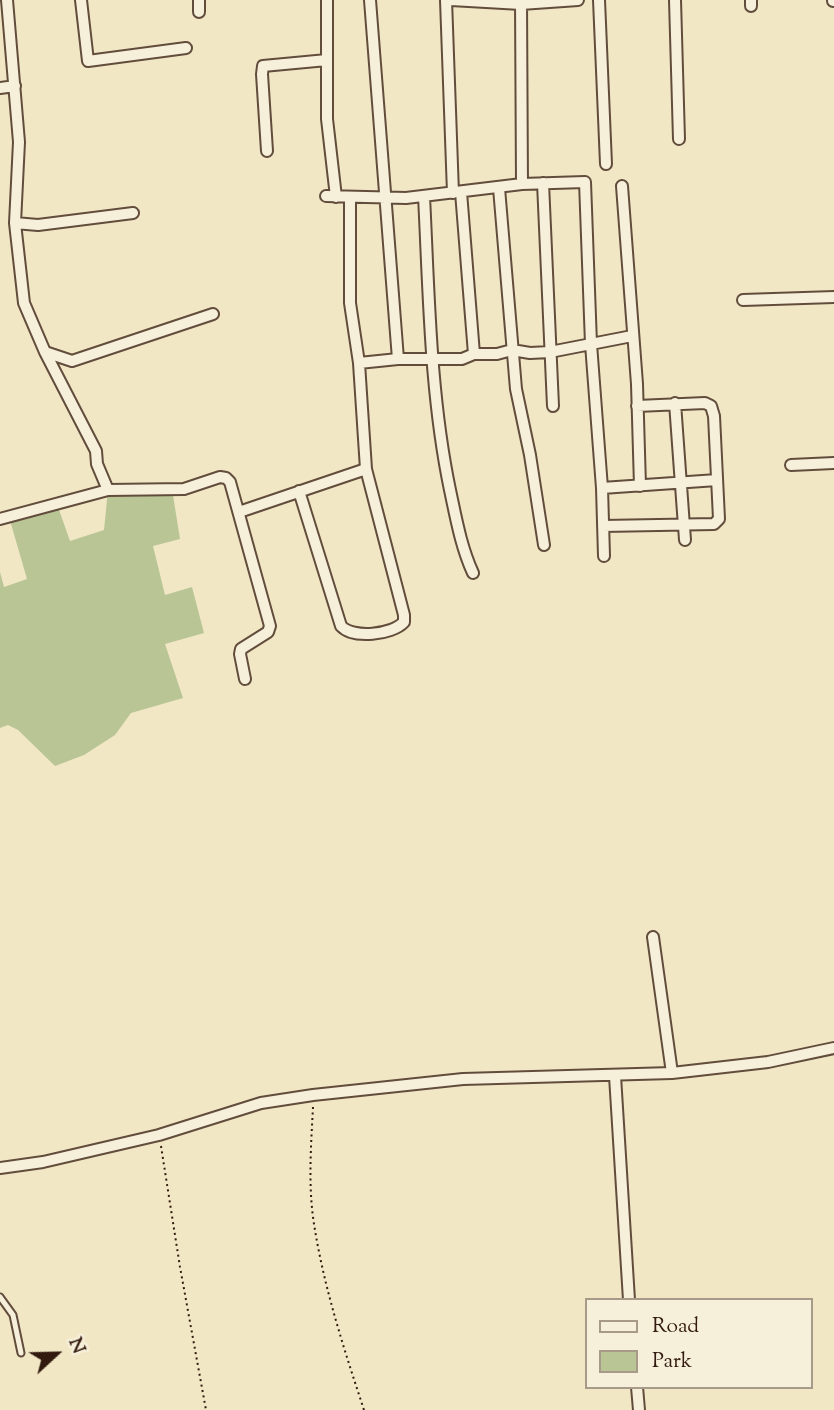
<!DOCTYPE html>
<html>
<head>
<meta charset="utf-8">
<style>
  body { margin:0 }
  #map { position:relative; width:834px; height:1410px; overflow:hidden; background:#f1e7c5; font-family:"Sorts Mill Goudy",serif }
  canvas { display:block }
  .legend { position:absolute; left:585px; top:1298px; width:228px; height:91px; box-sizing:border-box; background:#f6efd9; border:2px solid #a89a88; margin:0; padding:9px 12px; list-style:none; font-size:21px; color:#321a0e }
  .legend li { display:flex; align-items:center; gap:14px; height:35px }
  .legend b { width:35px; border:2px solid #a89a88 }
  .north { position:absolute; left:21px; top:1319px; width:70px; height:70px; -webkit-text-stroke:5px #f6efd9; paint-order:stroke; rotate:68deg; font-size:19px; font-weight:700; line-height:28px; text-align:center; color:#321a0e }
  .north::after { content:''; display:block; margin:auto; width:24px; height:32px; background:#321a0e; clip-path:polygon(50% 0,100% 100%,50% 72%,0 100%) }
</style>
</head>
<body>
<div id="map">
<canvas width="834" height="1410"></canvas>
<ul class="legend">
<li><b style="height:9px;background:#f6efd9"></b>Road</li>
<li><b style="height:19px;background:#b9c595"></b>Park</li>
</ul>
<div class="north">N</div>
</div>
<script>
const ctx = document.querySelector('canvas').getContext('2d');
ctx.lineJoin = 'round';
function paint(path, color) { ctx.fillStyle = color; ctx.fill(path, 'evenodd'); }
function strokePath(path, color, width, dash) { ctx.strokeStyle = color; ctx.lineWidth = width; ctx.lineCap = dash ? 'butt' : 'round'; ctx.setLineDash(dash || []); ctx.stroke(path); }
const green = new Path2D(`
  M 172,489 L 180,539 L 153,546 L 165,595 L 192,587 L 204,633 L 165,644 L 183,698 L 131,713 L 115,735 L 84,755 L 55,766 L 18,730 L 8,725 L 0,728 L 0,572 L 4,587 L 27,579 L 9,517 L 57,504 L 70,541 L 104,530 L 108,490 Z`);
const path = new Path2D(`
  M 313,1107 C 311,1146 308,1186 314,1224 C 324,1288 344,1349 364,1410
  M 161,1146 L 180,1267 L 206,1410`);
const lane = new Path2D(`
  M 0,1297 L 13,1315 L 21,1353`);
const street = new Path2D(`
  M 7,0 L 19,142 L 15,223 L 24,303 L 45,352 L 96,451 L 97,464 L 108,490
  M 81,0 L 88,61 L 186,48
  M 199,0 L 199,12
  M 327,0 L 327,119 L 336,197
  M 370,0 L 398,359
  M 446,0 L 453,193
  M 451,0 L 521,4 L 578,0
  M 521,0 L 522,184
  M 599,0 L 606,164
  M 675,0 L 679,139
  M 751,0 L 751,6
  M 833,1 L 833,0
  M 0,88 L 15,86
  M 267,151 L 262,74 L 263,66 L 327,60
  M 543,183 L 553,406
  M 622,186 L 637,384 L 640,486
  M 499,188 L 516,389 L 530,455 L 544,545
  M 461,192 L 474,354
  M 326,196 L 406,198 L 522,184 L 585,182 L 591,344 L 602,488 L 604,556
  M 424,196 C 429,295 430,394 450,490 C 456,518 461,547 473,573
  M 15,223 L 38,225 L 133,213
  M 743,300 L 834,297
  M 45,352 L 72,361 L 213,314
  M 359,363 L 398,359 L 462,359 L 474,354 L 497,354 L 512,350 L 530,353 L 550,352 L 632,336
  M 675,403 L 685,540
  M 791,465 L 834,463
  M 602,488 L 717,480
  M 299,491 L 341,626 C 353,639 392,635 404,622 L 404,615 L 366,469 L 359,363 L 350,303 L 350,197
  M 239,512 L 366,469
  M 0,519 L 108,490 L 184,489 L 220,477 L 226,478 L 230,482 L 270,626 L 268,632 L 241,649 L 240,654 L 245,679
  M 603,526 L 714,524 L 719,519 L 714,416 L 711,406 L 705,403 L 637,406
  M 653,937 L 672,1073
  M 615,1076 L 629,1300
  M 0,1168 L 43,1162 L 159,1135 L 261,1103 L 313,1095 L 463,1079 L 672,1073 L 768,1062 L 834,1048
  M 637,1387 L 639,1410`);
paint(green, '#b9c595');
strokePath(lane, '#624d3c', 9);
strokePath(street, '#624d3c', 14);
strokePath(path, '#321a0e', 2, [2, 3.5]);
strokePath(lane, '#f6efd9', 5);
strokePath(street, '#f6efd9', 10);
</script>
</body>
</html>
